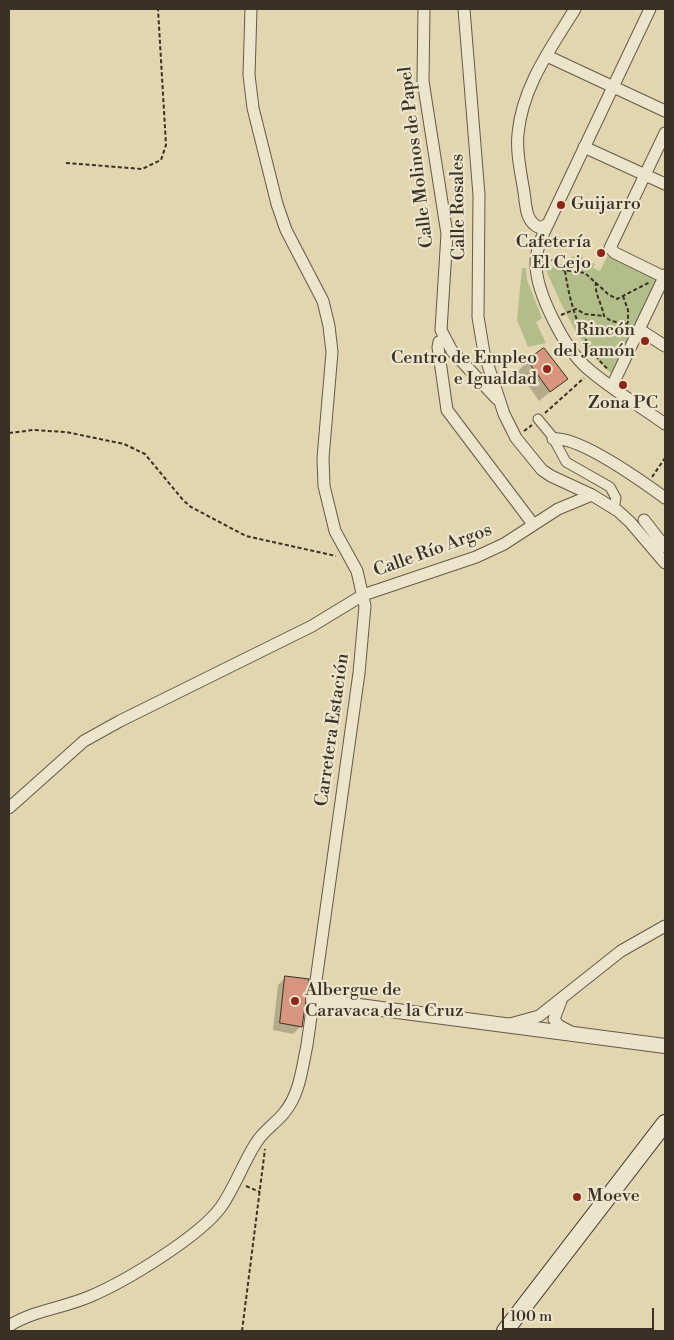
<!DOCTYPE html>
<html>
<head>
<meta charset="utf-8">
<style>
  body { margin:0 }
  #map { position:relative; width:674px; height:1340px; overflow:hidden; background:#e1d6af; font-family:"Libre Bodoni",serif }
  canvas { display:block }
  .frame { position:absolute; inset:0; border:10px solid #393126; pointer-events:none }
  .scale { position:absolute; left:502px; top:1308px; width:152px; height:22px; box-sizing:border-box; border:2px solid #393126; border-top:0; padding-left:6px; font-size:15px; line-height:18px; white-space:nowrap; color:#393126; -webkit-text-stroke:4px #ece4cb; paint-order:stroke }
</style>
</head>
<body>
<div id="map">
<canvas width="674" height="1340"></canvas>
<div class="frame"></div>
<div class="scale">100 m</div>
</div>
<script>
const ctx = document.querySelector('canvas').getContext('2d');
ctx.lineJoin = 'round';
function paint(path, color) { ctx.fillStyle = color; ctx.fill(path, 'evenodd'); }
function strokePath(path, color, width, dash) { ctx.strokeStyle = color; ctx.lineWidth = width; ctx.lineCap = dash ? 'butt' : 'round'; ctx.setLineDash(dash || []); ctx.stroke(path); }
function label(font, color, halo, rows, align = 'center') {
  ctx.font = font + ' "Libre Bodoni",serif'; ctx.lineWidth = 4.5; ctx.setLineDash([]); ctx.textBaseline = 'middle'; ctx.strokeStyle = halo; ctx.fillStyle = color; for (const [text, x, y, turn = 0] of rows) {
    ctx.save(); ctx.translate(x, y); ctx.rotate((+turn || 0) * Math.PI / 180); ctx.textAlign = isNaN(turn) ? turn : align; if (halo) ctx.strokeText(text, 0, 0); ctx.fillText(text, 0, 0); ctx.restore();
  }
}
const green = new Path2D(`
  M 579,255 L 595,264 L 593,268 L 600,271 L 608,255 L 658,279 L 612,374 C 579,347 563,308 546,270 L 572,260 L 571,257 Z
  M 522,268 L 526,268 L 527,280 L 542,318 L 536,322 L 546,343 L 528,347 L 517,320 Z`);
const shadow = new Path2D(`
  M 528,361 L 566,379 L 539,401 L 518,371 Z
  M 286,977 L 301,1026 L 293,1034 L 273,1030 L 278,985 Z`);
const building = new Path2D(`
  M 544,348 L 568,379 L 550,392 L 527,360 Z
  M 285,976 L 309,979 L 302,1027 L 280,1023 Z`);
const path = new Path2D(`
  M 66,163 L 142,169 L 161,160 L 166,145 L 158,9
  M 547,255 L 563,270 L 585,273 L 608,294 L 617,299 L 650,282
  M 565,271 C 570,305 582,347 609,370
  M 596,282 C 594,293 602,304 604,316 L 611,321 L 628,324
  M 623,296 L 628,310 L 628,323
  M 561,315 L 576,309 L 585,314 L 604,316
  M 545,413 L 584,378
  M 524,431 L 532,425
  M 9,433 L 33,430 L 66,432 L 124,444 L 145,454 L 183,500 L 191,507 L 246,536 L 336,556
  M 652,477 L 665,458
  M 246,1186 L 260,1192
  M 242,1331 L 265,1149`);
const pedestrian = new Path2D(`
  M 538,419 L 552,436 L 566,462 L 610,487 L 616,498 L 614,508`);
const minor = new Path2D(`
  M 424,9 L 423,81 L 447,234 L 441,330 L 452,351 L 497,399
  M 464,9 L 479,195 L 478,317 L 484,353 L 504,414 L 516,438 L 542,470 L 551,476 L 592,495 L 618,511 L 630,522 L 665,563
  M 650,9 L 548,224 C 542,236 536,249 536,264 C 536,293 565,349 587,368 C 611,389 640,406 665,424
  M 547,56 L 665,111
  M 584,147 L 665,184
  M 548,224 L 540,228 C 525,222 526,205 524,192 C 521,173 516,153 518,134 C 522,87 551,48 575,9
  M 664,277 L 615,253 L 610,248 L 665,133
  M 640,330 L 665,346
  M 445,341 L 439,342 L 438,347 L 447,410 L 533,524
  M 612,386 L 665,275
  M 553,439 C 579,436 643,482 665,498
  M 644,520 L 665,547
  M 9,808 L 84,741 L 120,721 L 312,626 L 363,595 L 476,557 L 504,544 L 558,509 L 592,495
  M 561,1001 L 554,1019 L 558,1025 L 571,1032
  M 510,1024 L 539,1016 L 621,951 L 665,926
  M 9,1326 C 34,1310 64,1308 91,1296 C 126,1281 199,1237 221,1207 C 235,1187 243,1163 256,1143 C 263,1131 275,1124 284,1113 C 300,1094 302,1068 307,1045 L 359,673 L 365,606 L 357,571 L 335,531 L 324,486 L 323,458 L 332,352 L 329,326 L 323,301 L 286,230 L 277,204 L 253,108 L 249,75 L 251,9`);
const tertiary = new Path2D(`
  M 313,1000 L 665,1046`);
const secondary = new Path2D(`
  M 505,1331 L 665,1123`);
const markers = [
  [561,205,5,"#8f2418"],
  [601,253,5,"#8f2418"],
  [645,341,5,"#8f2418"],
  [547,369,5,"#8f2418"],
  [623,385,5,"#8f2418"],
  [295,1001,5,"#8f2418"],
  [577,1197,5,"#8f2418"]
];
const streetNames = [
  ["Calle Molinos de Papel",417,157,-97],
  ["Calle Rosales",459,207,-91],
  ["Calle Río Argos",433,551,-20],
  ["Carretera Estación",333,730,-82]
];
const poiNames = [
  ["Guijarro",571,205],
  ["Cafetería",591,243,"right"],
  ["El Cejo",591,264,"right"],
  ["Rincón",635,331,"right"],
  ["del Jamón",635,352,"right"],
  ["Centro de Empleo",537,359,"right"],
  ["e Igualdad",537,380,"right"],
  ["Zona PC",623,404,"center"],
  ["Albergue de",305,991],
  ["Caravaca de la Cruz",305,1012],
  ["Moeve",587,1197]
];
paint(green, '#b3bd8a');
paint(shadow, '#0003');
paint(building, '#d6957c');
strokePath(building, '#393126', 1);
strokePath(pedestrian, '#635a48', 11);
strokePath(minor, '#635a48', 13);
strokePath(tertiary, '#635a48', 16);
strokePath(secondary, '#393126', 18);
strokePath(path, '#393126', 2, [4, 2.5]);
strokePath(pedestrian, '#ece4cb', 9);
strokePath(minor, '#ece4cb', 11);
strokePath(tertiary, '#ece4cb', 14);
strokePath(secondary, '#ece4cb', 16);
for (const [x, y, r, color] of markers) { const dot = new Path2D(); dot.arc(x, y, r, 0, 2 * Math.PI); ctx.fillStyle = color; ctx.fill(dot); strokePath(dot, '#ece4cb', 2); }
label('18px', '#393126', '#ece4cb', streetNames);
label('18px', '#393126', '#ece4cb', poiNames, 'left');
</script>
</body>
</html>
